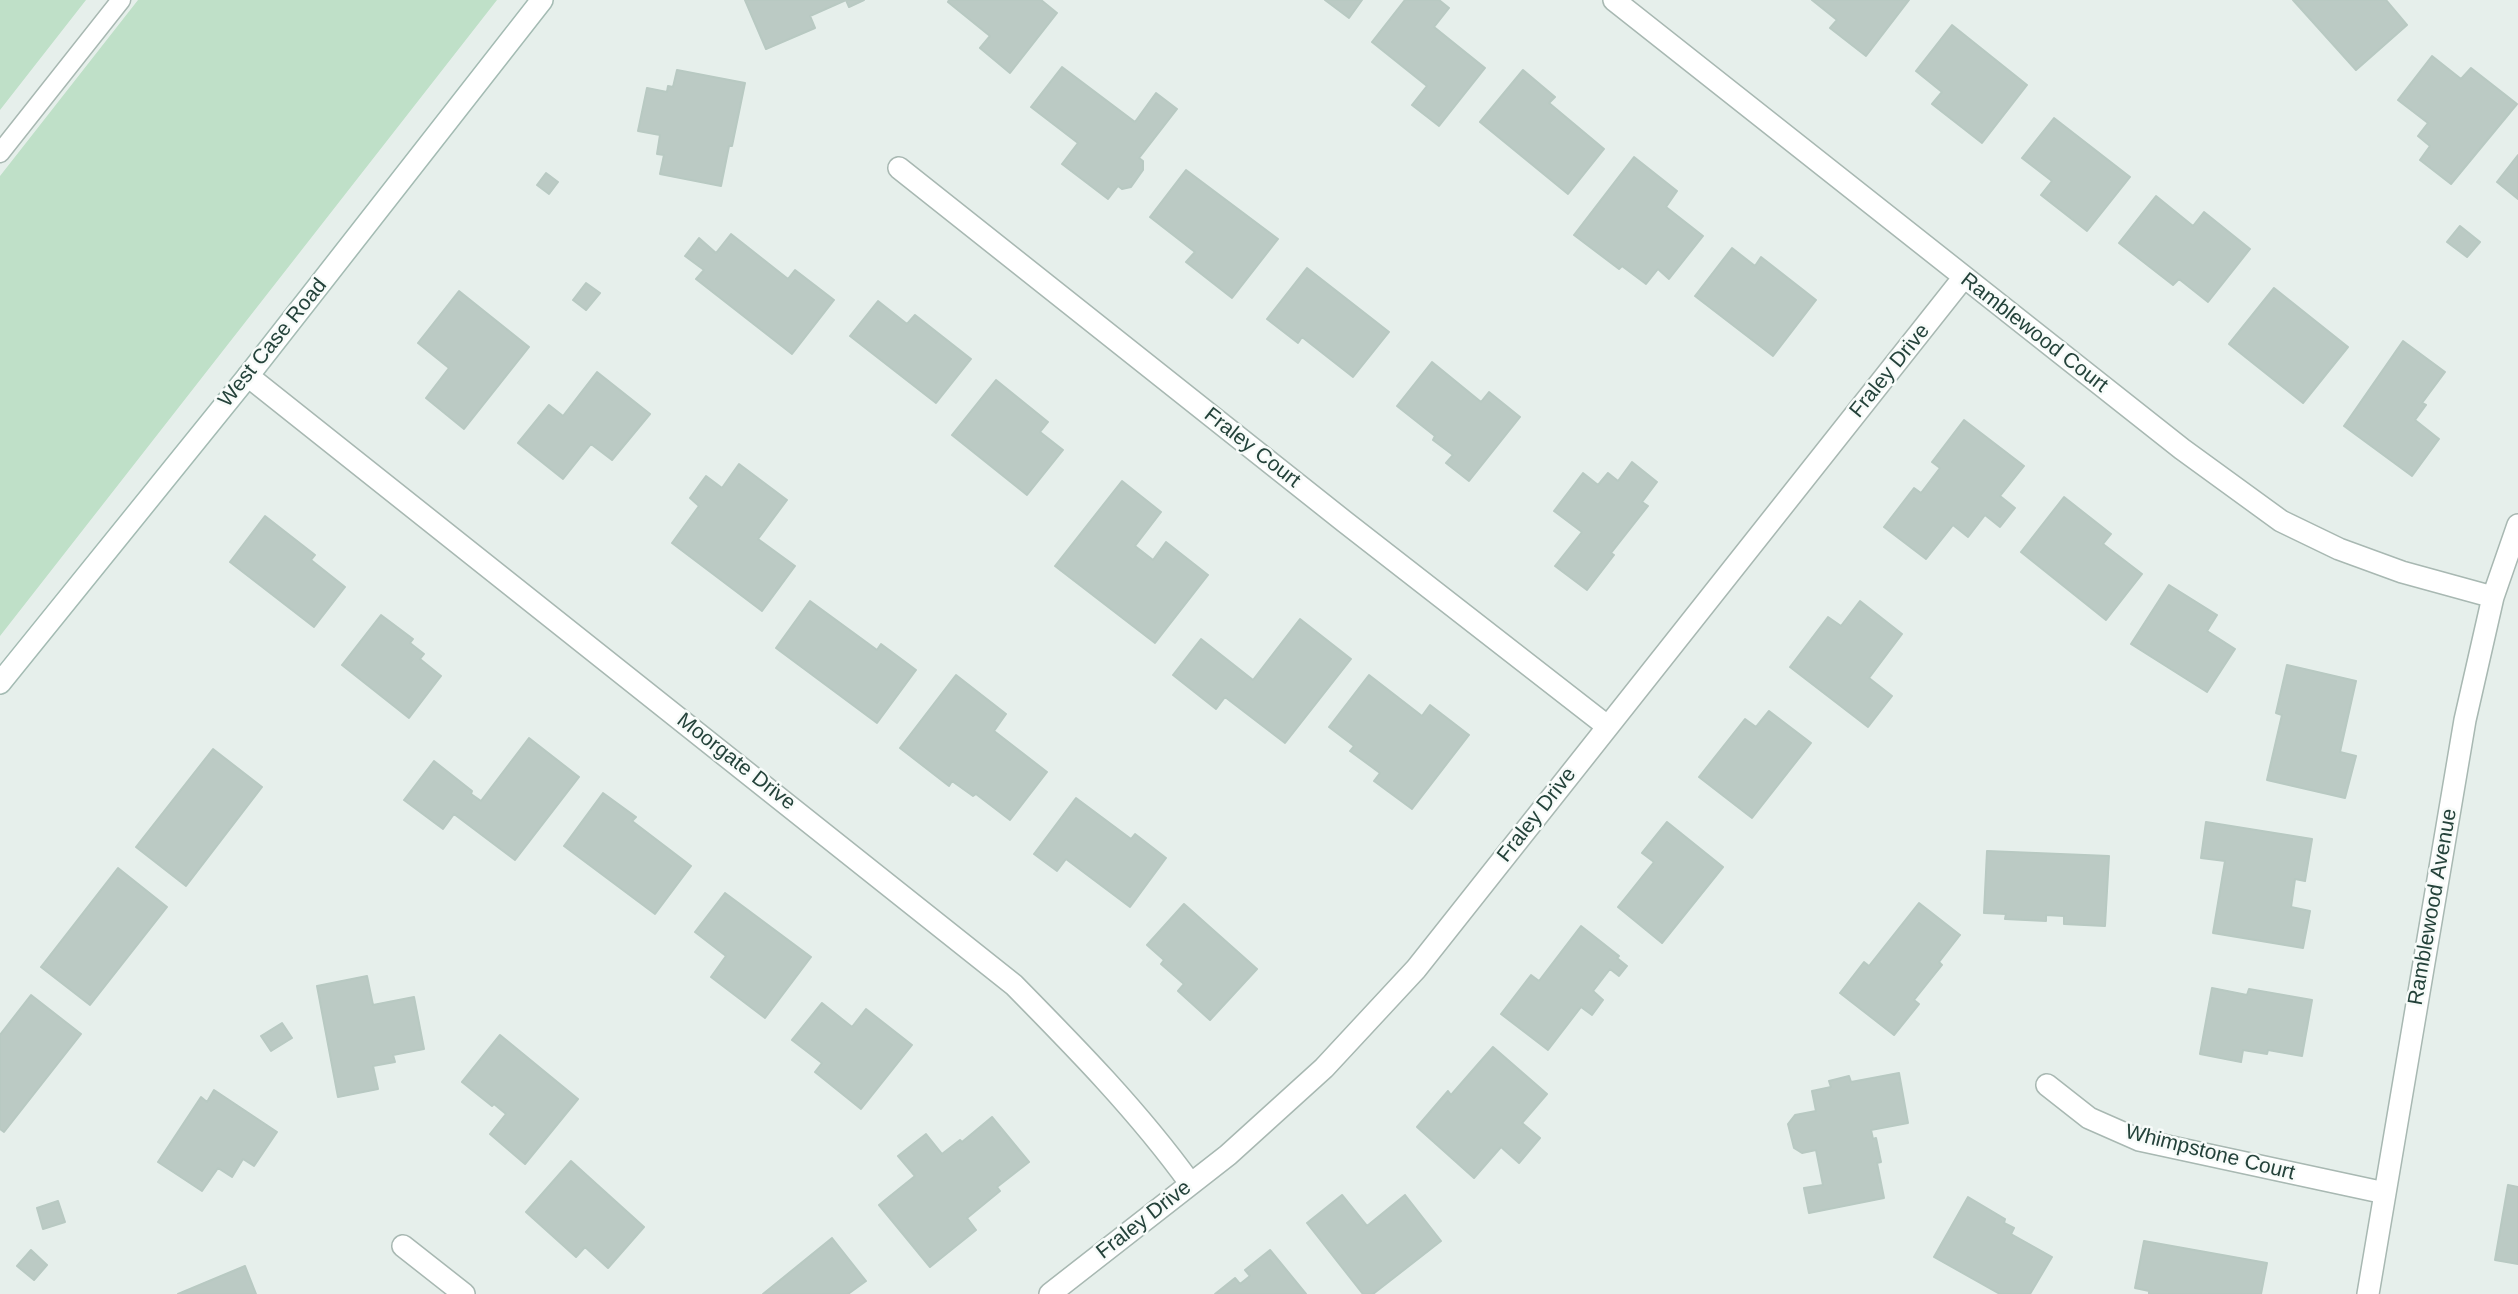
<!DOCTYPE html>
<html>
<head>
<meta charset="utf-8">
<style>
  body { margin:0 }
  canvas { display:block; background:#e6efeb }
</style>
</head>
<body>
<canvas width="2518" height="1294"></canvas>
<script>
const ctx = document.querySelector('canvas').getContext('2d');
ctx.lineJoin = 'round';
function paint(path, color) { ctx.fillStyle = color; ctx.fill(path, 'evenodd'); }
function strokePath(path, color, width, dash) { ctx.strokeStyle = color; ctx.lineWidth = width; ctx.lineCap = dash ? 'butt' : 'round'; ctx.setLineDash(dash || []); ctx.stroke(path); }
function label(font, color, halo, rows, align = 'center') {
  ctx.font = font + ' Helvetica,sans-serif'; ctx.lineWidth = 5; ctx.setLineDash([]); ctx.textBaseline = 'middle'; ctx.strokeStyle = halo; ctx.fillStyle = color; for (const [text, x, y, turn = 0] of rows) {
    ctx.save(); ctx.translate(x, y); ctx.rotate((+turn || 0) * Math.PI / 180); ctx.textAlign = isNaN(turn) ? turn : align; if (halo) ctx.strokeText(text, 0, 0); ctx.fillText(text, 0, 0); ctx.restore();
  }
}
const green = new Path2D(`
  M 0,0 L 86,0 L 0,110 Z
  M 138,0 L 497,0 L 0,636 L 0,176 Z`);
const building = new Path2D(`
  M 745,0 L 864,0 L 849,7 L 846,0 L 810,16 L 815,28 L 766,49 Z
  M 949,0 L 1041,0 L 1057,13 L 1010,73 L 980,48 L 990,36 L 948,2 Z
  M 1325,0 L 1362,0 L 1349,18 Z
  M 1405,0 L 1439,0 L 1449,8 L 1434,27 L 1485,68 L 1439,126 L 1412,105 L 1427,86 L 1372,42 Z
  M 1812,0 L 1909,0 L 1866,56 L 1830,28 L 1837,20 Z
  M 2293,0 L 2386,0 L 2407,25 L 2356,70 Z
  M 1952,25 L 2027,85 L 1982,143 L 1932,104 L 1942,92 L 1916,71 Z
  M 2432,56 L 2461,79 L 2471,68 L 2517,104 L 2451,184 L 2420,160 L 2430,146 L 2418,136 L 2428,123 L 2398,100 Z
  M 1062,67 L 1135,122 L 1156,93 L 1177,109 L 1139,158 L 1143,161 L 1143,170 L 1131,187 L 1122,189 L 1118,186 L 1108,199 L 1062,164 L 1078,143 L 1031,107 Z
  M 677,70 L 745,83 L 732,146 L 729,146 L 721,186 L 660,174 L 664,155 L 657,154 L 660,135 L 638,131 L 647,88 L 667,92 L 668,86 L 673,87 Z
  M 1523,70 L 1555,97 L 1549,103 L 1604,149 L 1568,194 L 1480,122 Z
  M 2054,118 L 2130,177 L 2087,231 L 2041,195 L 2052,181 L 2022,158 Z
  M 2518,155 L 2518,199 L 2497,182 Z
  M 1634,157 L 1677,191 L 1666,207 L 1703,236 L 1669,279 L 1658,269 L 1646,284 L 1622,266 L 1619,269 L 1574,235 Z
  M 1186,170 L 1278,239 L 1232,298 L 1186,262 L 1195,252 L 1150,217 Z
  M 546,173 L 558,182 L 549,194 L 537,185 Z
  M 2156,196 L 2193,226 L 2204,212 L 2250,249 L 2208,302 L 2179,279 L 2173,285 L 2119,243 Z
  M 2460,226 L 2480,242 L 2467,257 L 2447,242 Z
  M 731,234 L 788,279 L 795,270 L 834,300 L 792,354 L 696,279 L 704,270 L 685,256 L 699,238 L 716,253 Z
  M 1732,248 L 1755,266 L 1761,257 L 1816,300 L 1773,356 L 1695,296 Z
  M 1307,268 L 1389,332 L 1353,377 L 1302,337 L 1298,343 L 1267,319 Z
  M 586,283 L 600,293 L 586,310 L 573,300 Z
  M 2274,288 L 2348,347 L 2303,403 L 2229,344 Z
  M 459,291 L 529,347 L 464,429 L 426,398 L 449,368 L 418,343 Z
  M 878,301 L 907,324 L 915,315 L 971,359 L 936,403 L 850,336 Z
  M 2403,341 L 2445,372 L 2422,403 L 2426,405 L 2415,420 L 2439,439 L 2412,476 L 2344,426 Z
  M 1432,362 L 1481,402 L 1489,392 L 1520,417 L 1469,481 L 1446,463 L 1453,455 L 1433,440 L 1435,436 L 1397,406 Z
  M 597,372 L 650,414 L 612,460 L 591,444 L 563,479 L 518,443 L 549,405 L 563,416 Z
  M 996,380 L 1048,422 L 1040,432 L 1063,450 L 1027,495 L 952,435 Z
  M 1964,420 L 2024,466 L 2000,496 L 2015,508 L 2000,527 L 1985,515 L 1968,537 L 1953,525 L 1926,559 L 1884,527 L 1914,488 L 1921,493 L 1940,468 L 1932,462 Z
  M 1632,462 L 1657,482 L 1642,502 L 1648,506 L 1611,553 L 1614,555 L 1587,590 L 1555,566 L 1582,532 L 1554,511 L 1583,473 L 1598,485 L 1608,473 L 1618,481 Z
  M 739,464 L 787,500 L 758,539 L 795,566 L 762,611 L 672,543 L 699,506 L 690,498 L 706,476 L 722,488 Z
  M 1122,481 L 1161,512 L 1135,546 L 1153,560 L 1166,542 L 1208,575 L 1155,643 L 1055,566 Z
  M 2064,497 L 2111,534 L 2103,544 L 2142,574 L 2106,620 L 2021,552 Z
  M 265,516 L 315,555 L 311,560 L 345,587 L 314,627 L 230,562 Z
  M 2169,585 L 2217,615 L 2207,631 L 2235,649 L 2207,692 L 2131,644 Z
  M 810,601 L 877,650 L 881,644 L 916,670 L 877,723 L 776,648 Z
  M 1860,601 L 1902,634 L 1869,678 L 1892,696 L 1868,727 L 1790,667 L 1828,617 L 1841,626 Z
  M 381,615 L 413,639 L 410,643 L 424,654 L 420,659 L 441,676 L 409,718 L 342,665 Z
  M 1300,619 L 1351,659 L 1285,743 L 1225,697 L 1216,709 L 1173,675 L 1201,639 L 1253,680 Z
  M 2287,665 L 2356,681 L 2340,752 L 2356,756 L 2345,798 L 2267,780 L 2282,715 L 2276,713 Z
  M 956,675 L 1006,714 L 994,731 L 1047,772 L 1010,820 L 976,794 L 973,796 L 952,781 L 949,786 L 900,748 Z
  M 1369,675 L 1422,716 L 1430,705 L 1469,735 L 1412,809 L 1374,781 L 1380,773 L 1350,751 L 1354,746 L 1329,727 Z
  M 1769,711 L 1811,743 L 1752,818 L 1699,777 L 1745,719 L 1756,727 Z
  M 529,738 L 579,777 L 515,860 L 454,814 L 443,829 L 404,800 L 434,761 L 472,791 L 471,794 L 481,801 Z
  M 213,749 L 262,787 L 186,886 L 136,847 Z
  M 603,793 L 636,817 L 632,821 L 691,866 L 655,914 L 564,846 Z
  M 1076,798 L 1131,839 L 1135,834 L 1166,858 L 1130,907 L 1066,859 L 1057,871 L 1034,854 Z
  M 1667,822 L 1723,867 L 1662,943 L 1618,907 L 1654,862 L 1642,853 Z
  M 2206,822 L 2312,839 L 2305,881 L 2295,879 L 2291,907 L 2310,911 L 2303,948 L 2213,933 L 2225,861 L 2201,858 Z
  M 1987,851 L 2109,856 L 2105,926 L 2064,924 L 2064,916 L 2046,915 L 2046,921 L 2005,919 L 2006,914 L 1984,913 Z
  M 118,868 L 167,907 L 90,1005 L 41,967 Z
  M 725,893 L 811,957 L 765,1018 L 711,977 L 726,956 L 695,932 Z
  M 1919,903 L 1960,935 L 1939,962 L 1942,965 L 1914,1000 L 1919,1004 L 1894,1035 L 1840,993 L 1864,962 L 1869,966 Z
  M 1184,904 L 1257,969 L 1210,1020 L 1178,991 L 1184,984 L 1161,964 L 1164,960 L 1147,945 Z
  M 1581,926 L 1619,956 L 1617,958 L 1627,966 L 1619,976 L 1610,969 L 1593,991 L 1603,1000 L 1592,1015 L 1581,1007 L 1548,1050 L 1501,1014 L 1531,975 L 1539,981 Z
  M 367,976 L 373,1005 L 414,997 L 424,1049 L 393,1055 L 395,1062 L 373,1066 L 378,1089 L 338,1097 L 317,986 Z
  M 2212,988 L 2247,995 L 2249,989 L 2312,1000 L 2302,1056 L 2268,1050 L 2267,1054 L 2243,1050 L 2241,1062 L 2200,1054 Z
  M 31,995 L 81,1034 L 4,1132 L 0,1129 L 0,1035 Z
  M 822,1003 L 852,1027 L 866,1009 L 912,1045 L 861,1109 L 815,1072 L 822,1063 L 792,1040 Z
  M 282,1023 L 292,1038 L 271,1051 L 261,1036 Z
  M 500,1035 L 578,1099 L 525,1164 L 490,1134 L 506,1114 L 494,1104 L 492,1106 L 462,1082 Z
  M 1493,1047 L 1547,1094 L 1522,1123 L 1540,1138 L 1519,1163 L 1501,1147 L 1474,1178 L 1417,1127 L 1448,1091 L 1451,1095 Z
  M 1899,1073 L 1908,1123 L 1871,1130 L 1873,1139 L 1876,1138 L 1881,1162 L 1877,1163 L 1884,1198 L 1809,1213 L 1804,1188 L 1823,1185 L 1816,1150 L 1802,1153 L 1794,1148 L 1788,1124 L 1795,1115 L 1816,1111 L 1812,1091 L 1831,1087 L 1829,1081 L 1849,1076 L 1851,1082 Z
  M 214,1090 L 277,1132 L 254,1166 L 243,1159 L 232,1177 L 218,1168 L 202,1191 L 158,1162 L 201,1097 L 207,1102 Z
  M 992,1117 L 1029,1162 L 997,1187 L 1000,1191 L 967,1218 L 976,1230 L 930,1267 L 879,1205 L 915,1176 L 898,1156 L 926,1134 L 942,1154 L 960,1140 L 962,1142 Z
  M 571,1161 L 644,1227 L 608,1268 L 585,1247 L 576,1257 L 526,1212 Z
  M 2508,1185 L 2518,1187 L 2518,1264 L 2495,1260 Z
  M 1342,1195 L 1367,1226 L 1405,1195 L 1441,1241 L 1373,1294 L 1363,1294 L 1307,1223 Z
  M 1968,1197 L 2005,1219 L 2004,1223 L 2014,1228 L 2011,1234 L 2052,1257 L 2030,1294 L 2000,1294 L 1934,1257 Z
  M 58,1201 L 65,1222 L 43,1229 L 37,1208 Z
  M 832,1238 L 866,1281 L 848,1294 L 763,1294 Z
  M 2144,1241 L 2267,1263 L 2261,1294 L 2149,1294 L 2149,1291 L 2135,1288 Z
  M 31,1250 L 47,1265 L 34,1280 L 17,1266 Z
  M 1270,1250 L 1306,1294 L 1215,1294 L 1235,1278 L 1240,1284 L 1250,1276 L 1245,1270 Z
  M 245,1266 L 256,1294 L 178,1294 Z`);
const lane = new Path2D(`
  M 0,153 L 121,0`);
const street = new Path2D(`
  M 1614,0 L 2182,449 L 2281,521 L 2339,549 L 2402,572 L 2493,597
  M 899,168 L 1345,522 L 1607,726
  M 248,376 L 1014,985 C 1076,1048 1138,1111 1190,1183
  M 2047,1085 L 2089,1118 L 2139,1140 L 2385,1193
  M 403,1246 L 464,1294
  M 1050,1294 L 1228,1155 L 1324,1068 L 1416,969 L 1964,277
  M 2368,1294 L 2465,720 L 2493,597 L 2518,525`);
const secondary = new Path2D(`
  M 0,683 L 248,376 L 542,0`);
const streetNames = [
  ["Ramblewood Court",2034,333,38],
  ["West Case Road",273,343,-51],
  ["Fraley Drive",1890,371,-51],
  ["Fraley Court",1252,448,38],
  ["Moorgate Drive",736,762,38],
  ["Fraley Drive",1537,815,-52],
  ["Ramblewood Avenue",2433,907,-80],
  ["Whimpstone Court",2210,1153,14],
  ["Fraley Drive",1144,1220,-38]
];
paint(green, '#bfe0c8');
paint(building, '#bbcac4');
strokePath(building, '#b8c9c2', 2);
strokePath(lane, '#a8b8b2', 21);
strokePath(street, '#a8b8b2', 24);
strokePath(secondary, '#a4bbb3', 24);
strokePath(lane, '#fff', 18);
strokePath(street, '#fff', 21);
strokePath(secondary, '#fff', 21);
label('21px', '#24423a', '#f7fbf9', streetNames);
</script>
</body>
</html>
